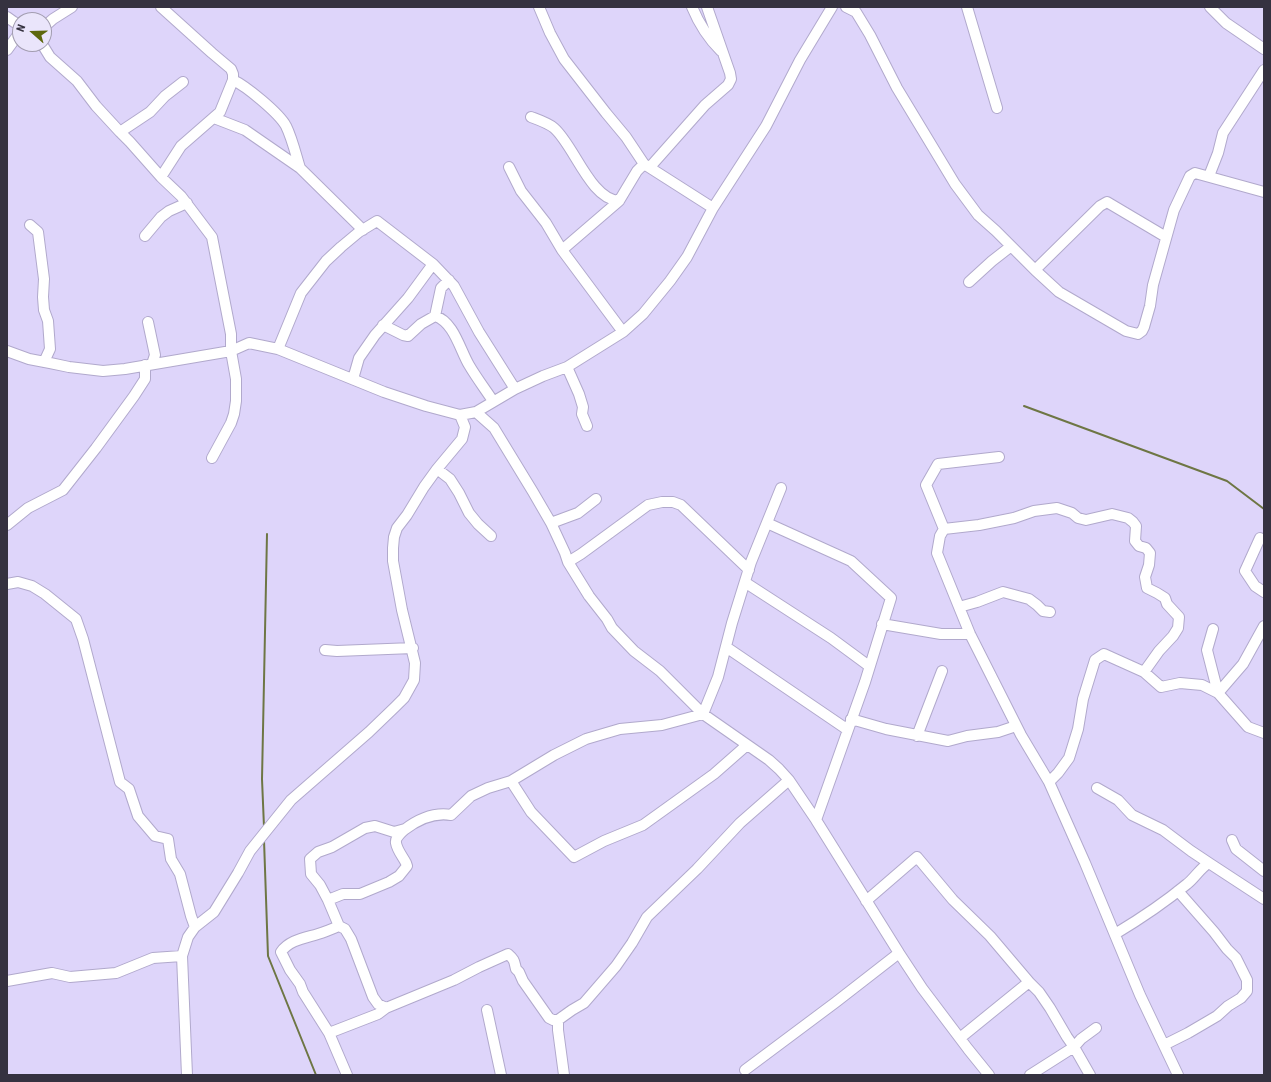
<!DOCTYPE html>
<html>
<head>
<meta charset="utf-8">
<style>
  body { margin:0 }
  #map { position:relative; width:1271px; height:1082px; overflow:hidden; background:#ded5fa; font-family:"Roboto Condensed",sans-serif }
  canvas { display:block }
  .frame { position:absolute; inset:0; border:8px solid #353240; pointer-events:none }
  .north { position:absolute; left:12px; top:12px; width:40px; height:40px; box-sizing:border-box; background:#eae5fb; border:1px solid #a29db0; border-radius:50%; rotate:290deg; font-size:11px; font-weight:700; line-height:16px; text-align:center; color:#353240 }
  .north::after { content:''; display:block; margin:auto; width:14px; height:18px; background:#5e680d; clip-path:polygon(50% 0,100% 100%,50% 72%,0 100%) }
</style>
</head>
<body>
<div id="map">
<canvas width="1271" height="1082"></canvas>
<div class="frame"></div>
<div class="north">N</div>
</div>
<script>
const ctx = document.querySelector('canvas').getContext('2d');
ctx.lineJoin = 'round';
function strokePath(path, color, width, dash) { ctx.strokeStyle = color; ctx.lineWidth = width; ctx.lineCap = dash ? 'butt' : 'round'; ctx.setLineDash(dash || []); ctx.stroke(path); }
const stream = new Path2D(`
  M 1024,406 L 1227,481 L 1264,509
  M 264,827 L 262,779 L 267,534
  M 264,840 L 268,956 L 316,1075`);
const minor = new Path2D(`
  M 539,7 L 550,33 L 564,59 L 606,113 L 626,137 L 644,164
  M 692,7 C 699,24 708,38 721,51
  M 846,7 L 856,12 L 870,35 L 897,88 L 955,184 L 978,215 L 996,231 L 1035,270 L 1059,292 L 1126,331 L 1138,334 L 1142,331 L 1144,327 L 1150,306 L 1153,285 L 1174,210 L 1190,176 L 1195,173 L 1264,192
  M 967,7 L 997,108
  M 1210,7 L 1226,23 L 1264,49
  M 7,17 L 14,22 L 20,24
  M 44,27 L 53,19 L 72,7
  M 42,44 L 50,57 L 77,81 L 96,106 L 120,132 L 130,142 L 161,177 L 181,196 L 212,237 L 231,334 L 231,351 L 236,379 L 236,401 L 234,414 L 231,423 L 212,458
  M 7,50 L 20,32
  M 233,80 C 246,86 279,113 286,126 C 292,138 296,155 300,168
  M 531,117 C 539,120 548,123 554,128 C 574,145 590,199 619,201 L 637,171 L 644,164 L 713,208
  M 214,118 L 245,130 L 300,168 L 363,230
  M 120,132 L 150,112 L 165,96 L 183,82
  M 509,167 L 521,191 L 546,223 L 562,250 L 623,332
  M 650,167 L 705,105 L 728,85 L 731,79 L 730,73 L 707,7
  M 1209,176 L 1218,153 L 1223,133 L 1264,70
  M 161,177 L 181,146 L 220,112 L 233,80 L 233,74 L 231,69 L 212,53 L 161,7
  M 30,225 L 38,232 L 44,279 L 43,297 L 44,310 L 48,321 L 50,349 L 44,362
  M 145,236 L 161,217 L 169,211 L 187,203
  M 562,250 L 619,201
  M 1035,270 L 1100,206 L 1107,202 L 1166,237
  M 969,282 L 992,261 L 1010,247
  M 435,316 L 441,288 L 449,280
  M 148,322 L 155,355 L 152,364
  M 383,325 L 403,335 L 408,336 L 421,324 L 435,316 C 454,322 460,350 469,365 C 476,377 485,389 493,401
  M 278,349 L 301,293 L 326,261 L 341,247 L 359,232 L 377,221 L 433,264 L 454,286 L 479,332 L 515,389
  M 7,351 L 29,359 L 50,363 L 69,367 L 103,371 L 125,369 L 231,351 L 249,343 L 278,349 L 384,392 L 426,406 L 460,415 L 476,412 L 515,389 L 543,376 L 567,367 L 623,332 L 643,314 L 670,281 L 687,257 L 713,208 L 766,126 L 800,60 L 832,7
  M 567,367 L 579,394 L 583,407 L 582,414 L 587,426
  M 353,379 L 359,358 L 375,335 L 408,298 L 433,264
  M 476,412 L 494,428 L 533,492 L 551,523 L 565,553 L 568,562 L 589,596 L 607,619 L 612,628 L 634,651 L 660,671 L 703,714 L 769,760 L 779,769 L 789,780 L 816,820 L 899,953 L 922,988 L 968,1049 L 989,1075
  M 999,457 L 938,464 L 926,485 L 944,529 L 940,536 L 937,553 L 970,634 L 1021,735 L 1049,782 L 1085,863 L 1140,995 L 1178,1075
  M 437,469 L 450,479 L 459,493 L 469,513 L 478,524 L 491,536
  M 551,523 L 578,513 L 596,499
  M 767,523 L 851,561 L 891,598 L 865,682 L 816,820
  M 7,525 L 28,508 L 63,490 L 96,448 L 134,396 L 145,379 L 145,365
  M 944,529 L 979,525 L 1014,518 L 1034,511 L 1057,508 L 1072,513 L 1078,518 L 1086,520 L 1112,514 L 1128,518 L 1133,522 L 1136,526 L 1135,541 L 1139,546 L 1146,548 L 1150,553 L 1149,565 L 1145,577 L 1147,588 L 1157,593 L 1165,598 L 1167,604 L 1179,617 L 1178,628 L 1173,636 L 1159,651 L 1144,672
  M 1260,538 L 1245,571 L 1255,586 L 1264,592
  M 568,562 L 581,554 L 648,505 L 662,502 L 673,502 L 681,505 L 749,570
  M 746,583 L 831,638 L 869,666
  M 7,584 L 18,582 L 32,586 L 45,594 L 76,619 L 83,639 L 120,782 L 129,789 L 138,816 L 155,836 L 168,839 L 171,859 L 180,874 L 191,916 L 195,927
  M 959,607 L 977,602 L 1003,592 L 1029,599 L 1037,605 L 1043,611 L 1050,612
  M 882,624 L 941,634 L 970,634
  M 1213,629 L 1207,650 L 1218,693 L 1243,664 L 1264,626
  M 726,647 L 848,730
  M 325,650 L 337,651 L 413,648
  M 851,719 L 886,729 L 948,741 L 967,736 L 998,732 L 1016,726
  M 917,736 L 942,671
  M 511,781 L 531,812 L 574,857 L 604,841 L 643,825 L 714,774 L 747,745
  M 1049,782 L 1058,773 L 1069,758 L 1078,729 L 1083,699 L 1095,660 L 1104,654 L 1144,672 L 1161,687 L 1180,683 L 1202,685 L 1218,693 L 1248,727 L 1264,733
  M 1097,788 L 1118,800 L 1132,815 L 1163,830 L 1191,851 L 1209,863
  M 1232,840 L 1236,849 L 1264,871
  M 328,900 L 343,894 L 360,894 L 389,882 L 399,876 L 407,866 L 406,863 C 403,857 397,850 396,843 C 395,838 400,834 404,830 C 417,820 433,812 451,815 L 471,796 L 488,788 L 511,781 L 554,755 L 586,739 L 620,729 L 662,725 L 703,714 L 718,677 L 732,623 L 751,562 L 781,488
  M 866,901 L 917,857 L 953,900 L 990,936 L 1029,982
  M 339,926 C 332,929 325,932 318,934 C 305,938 289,940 281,952 L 290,970 L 300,984 L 303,992 L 329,1033 L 347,1075
  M 1115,934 C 1140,919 1164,903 1187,884 C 1195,878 1200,868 1209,863 L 1264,899
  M 7,981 L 52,973 L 70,977 L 116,973 L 153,958 L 182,956
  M 386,1008 L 378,1004 L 373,997 L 351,939 L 345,929 L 339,926 L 328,900 L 320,885 L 311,874 L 310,859 L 318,852 L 332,847 L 365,828 L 375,826 L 394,832 L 405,829
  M 487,1010 L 501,1075
  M 558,1020 L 558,1030 L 564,1075
  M 329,1033 L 378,1014 L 386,1008 L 454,980 L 479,967 L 508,954 C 515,960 514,961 516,969 L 519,972 L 523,981 L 549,1018 L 553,1020 L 558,1020 L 572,1010 L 584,1003 L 616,966 L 632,943 L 647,917 L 697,869 L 740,823 L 789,780
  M 960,1038 L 1029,982 L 1039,992 L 1050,1008 L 1067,1037 L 1074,1047 L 1090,1075
  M 1164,1045 L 1188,1033 L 1217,1016 L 1228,1006 L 1241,998 L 1247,991 L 1247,980 L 1236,958 L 1227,949 L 1214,932 L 1178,891
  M 745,1070 L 836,1002 L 899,953
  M 187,1075 L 182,956 L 188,937 L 195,927 L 214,912 L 238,873 L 250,851 L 291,800 L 369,732 L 395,707 L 404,698 L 414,680 L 415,663 L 402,610 L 393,561 L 393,548 L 394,537 L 397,528 L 407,515 L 424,487 L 437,469 L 462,439 L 465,427 L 460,415
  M 1030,1075 L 1074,1047 L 1081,1039 L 1096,1028`);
strokePath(stream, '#6e7644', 2);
strokePath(minor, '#b1a9cc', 12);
strokePath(minor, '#fff', 10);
</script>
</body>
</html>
